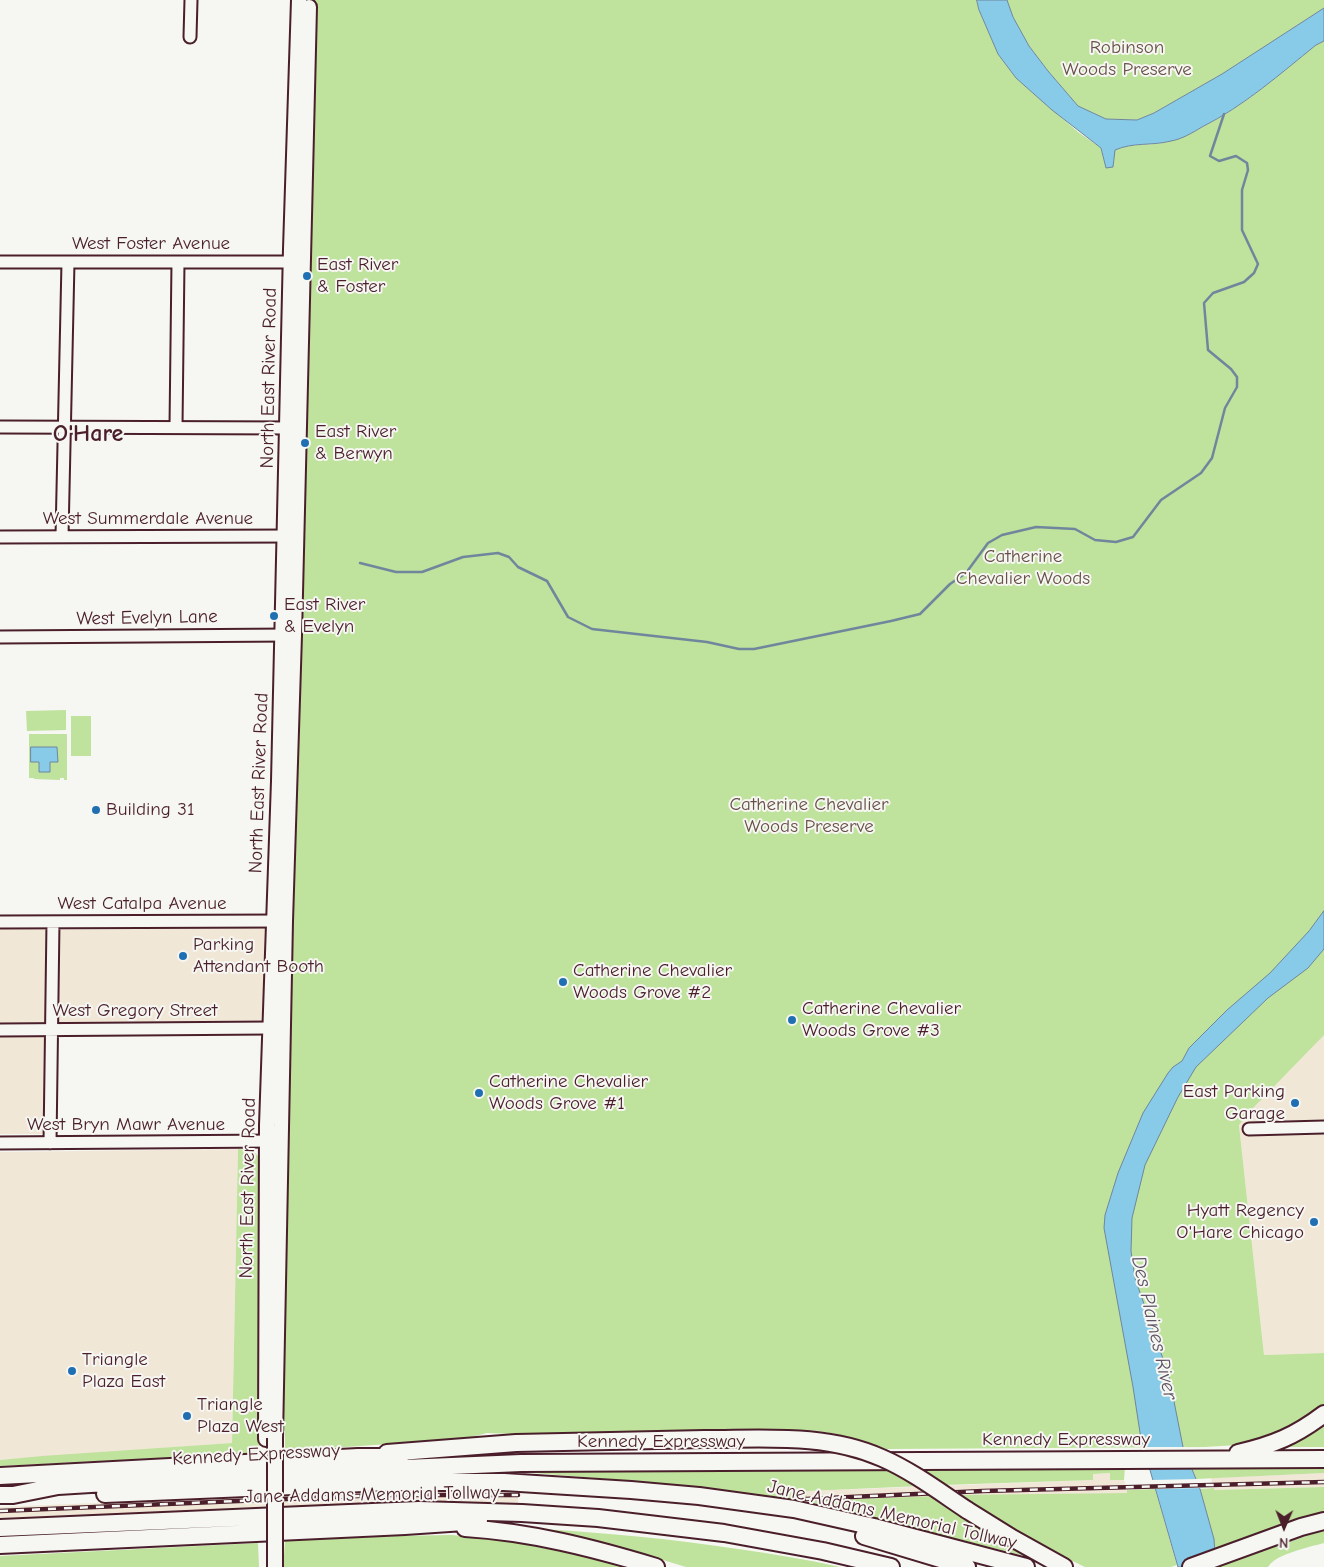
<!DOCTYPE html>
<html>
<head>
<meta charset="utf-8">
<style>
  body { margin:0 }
  #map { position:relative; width:1324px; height:1567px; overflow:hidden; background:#f6f6f2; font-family:"Comic Neue",sans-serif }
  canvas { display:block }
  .north { position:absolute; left:1259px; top:1502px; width:50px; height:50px; -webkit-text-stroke:4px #f6f6f2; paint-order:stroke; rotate:181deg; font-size:14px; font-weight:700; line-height:20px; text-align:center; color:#4a1f2b }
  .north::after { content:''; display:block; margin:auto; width:18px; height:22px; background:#4a1f2b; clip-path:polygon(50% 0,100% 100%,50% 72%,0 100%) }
</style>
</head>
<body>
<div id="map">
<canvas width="1324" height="1567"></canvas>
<div class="north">N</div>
</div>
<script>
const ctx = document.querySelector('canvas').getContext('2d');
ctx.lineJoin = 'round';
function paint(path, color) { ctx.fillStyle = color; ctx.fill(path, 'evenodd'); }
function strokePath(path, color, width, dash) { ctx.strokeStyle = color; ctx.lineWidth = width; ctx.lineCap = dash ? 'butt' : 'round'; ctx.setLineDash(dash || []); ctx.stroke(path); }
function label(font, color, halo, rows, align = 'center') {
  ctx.font = font + ' "Comic Neue",sans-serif'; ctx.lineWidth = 4; ctx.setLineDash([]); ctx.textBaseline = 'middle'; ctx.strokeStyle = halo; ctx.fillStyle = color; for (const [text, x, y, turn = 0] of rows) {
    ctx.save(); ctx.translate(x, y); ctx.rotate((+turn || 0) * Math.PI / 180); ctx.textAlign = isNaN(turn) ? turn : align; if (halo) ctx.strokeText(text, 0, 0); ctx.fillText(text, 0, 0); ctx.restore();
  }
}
const built = new Path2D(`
  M 0,923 L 268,923 L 266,1028 L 51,1029 L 50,1134 L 0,1134 Z
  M 1324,1032 L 1324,1353 L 1264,1355 L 1239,1125 L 1232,1125 Z
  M 238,1149 L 232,1443 L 0,1460 L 0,1152 Z
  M 1110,1473 L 1111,1480 L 1124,1480 L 1128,1493 L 806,1501 L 806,1491 L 1093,1480 L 1093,1474 Z
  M 1324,1473 L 1324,1487 L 1214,1490 L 1211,1478 Z
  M 388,1491 L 518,1492 L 518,1503 L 449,1501 L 391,1501 L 256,1509 L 0,1518 L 0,1507 L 239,1497 L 257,1494 Z`);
const green = new Path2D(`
  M 314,0 L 977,0 L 979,10 L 998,54 L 1016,78 L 1078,132 L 1101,148 L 1106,167 L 1113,167 L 1114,150 C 1133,142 1155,147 1174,140 C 1229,119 1272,81 1316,45 L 1324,41 L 1324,1035 L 1252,1109 L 1239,1125 L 1264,1355 L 1324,1353 L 1324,1408 L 1279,1435 L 1237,1445 L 1205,1447 L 886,1449 C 860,1439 835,1432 807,1430 L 514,1436 L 514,1434 L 487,1433 L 464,1439 L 285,1451 L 285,1431 L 280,1430 Z
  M 1007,0 L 1324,0 L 1324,8 L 1222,74 L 1154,113 L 1137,120 L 1106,119 L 1078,106 L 1048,71 L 1029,46 L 1013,17 Z
  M 66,710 L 66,730 L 27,731 L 26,711 Z
  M 71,716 L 91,716 L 91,756 L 71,756 Z
  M 29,734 L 67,734 L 67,780 L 64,780 L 64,778 L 60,778 L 60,780 L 34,779 L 34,778 L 29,778 Z
  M 238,1149 C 253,1150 256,1151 263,1164 L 262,1366 L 259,1453 L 0,1466 L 0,1460 L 42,1456 L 232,1443 Z
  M 1324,1422 L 1324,1447 L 1285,1447 L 1284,1445 Z
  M 1191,1466 L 1324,1466 L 1324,1473 L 1196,1479 Z
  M 919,1467 L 1095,1470 L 1125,1467 L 1124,1480 L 1110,1480 L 1110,1473 L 1093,1474 L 1093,1480 L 944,1485 Z
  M 892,1468 L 921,1486 L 807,1491 L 806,1501 L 935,1496 L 1016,1547 L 1025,1556 L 806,1501 L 634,1481 L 520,1472 L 545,1471 L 679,1471 Z
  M 1324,1487 L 1324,1512 L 1271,1529 L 1216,1551 L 1200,1489 L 1214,1488 L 1214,1490 Z
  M 1155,1489 L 1177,1565 L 1171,1567 L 1085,1567 L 1031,1541 L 959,1495 L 1127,1493 L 1127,1490 Z
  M 541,1529 C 608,1533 672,1539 738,1549 C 772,1554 806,1559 840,1567 L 686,1567 L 617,1546 Z
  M 1324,1530 L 1324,1543 C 1310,1547 1275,1554 1268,1567 L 1216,1567 Z
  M 451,1535 C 511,1540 567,1550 625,1567 L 280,1567 L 280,1556 L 284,1556 L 285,1541 L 396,1536 Z
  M 258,1543 L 259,1567 L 0,1567 L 0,1556 Z`);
const water = new Path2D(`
  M 977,0 L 1007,0 L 1013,17 L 1029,46 L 1048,71 L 1078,106 L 1106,119 L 1137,120 L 1154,113 L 1222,74 L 1324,8 L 1324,41 L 1316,45 C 1280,74 1244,106 1202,127 C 1192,133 1182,139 1171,141 C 1152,146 1133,142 1115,150 L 1113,167 L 1106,168 L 1101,148 L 1052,110 L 1016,78 L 998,54 L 979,10 Z
  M 31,747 L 57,747 L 58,762 L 50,762 L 50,772 L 39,772 L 39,762 L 31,762 Z
  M 1324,911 L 1324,949 L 1308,968 L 1268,998 L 1196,1067 L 1178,1097 L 1145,1165 L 1132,1218 L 1131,1251 L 1135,1278 L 1169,1376 L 1183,1447 L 1200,1489 L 1214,1539 L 1216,1567 L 1178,1567 L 1141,1439 L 1133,1387 L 1104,1228 L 1105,1215 L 1118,1173 L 1143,1113 L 1168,1073 L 1173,1067 L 1182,1061 L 1189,1048 L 1227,1010 L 1270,973 L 1309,931 Z`);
const pier = new Path2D(`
  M 1141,1447 L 1186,1447 L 1193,1466 L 1146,1467 Z
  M 1198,1479 L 1202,1488 L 1152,1489 L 1150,1480 Z`);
const stream = new Path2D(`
  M 360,563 L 396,572 L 422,572 L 463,557 L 498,553 L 509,557 L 518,567 L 547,581 L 568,617 L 592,629 L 707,642 L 739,649 L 754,649 L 891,621 L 920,614 L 950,584 L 966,573 L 988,543 L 1002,535 L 1036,527 L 1075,529 L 1095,540 L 1116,542 L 1133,537 L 1161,500 L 1201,473 L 1212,458 L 1225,408 L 1237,387 L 1237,377 L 1231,369 L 1208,350 L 1204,303 L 1213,293 L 1244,282 L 1254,273 L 1258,264 L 1242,230 L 1242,190 L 1248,170 L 1247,163 L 1236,156 L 1219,161 L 1210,156 L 1224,114`);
const minor = new Path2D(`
  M 190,37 L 191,0
  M 0,262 L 298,262
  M 176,426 L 178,262
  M 0,427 L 296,428
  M 62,536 L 68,262
  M 0,537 L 292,536
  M 0,637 L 291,635
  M 0,922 L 281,921
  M 0,1030 L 270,1028
  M 1249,1129 L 1324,1127
  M 0,1143 L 276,1141
  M 50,1143 L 53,922`);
const major = new Path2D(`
  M 275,1438 L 285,921 L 294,635 L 309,7
  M 266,1439 L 267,1125 L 279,781 L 291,249 L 299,0
  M 275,1546 L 275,1567`);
const highway = new Path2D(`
  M 387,1453 L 516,1443 L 705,1439
  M 1238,1453 C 1273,1445 1295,1436 1324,1414
  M 0,1476 L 358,1457 L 400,1457
  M 105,1494 L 388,1482 L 504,1482 L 631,1490 L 699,1496 L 794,1509 L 874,1527 L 1026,1567
  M 0,1495 L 13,1495 L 58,1486 L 220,1476 L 521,1463 L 1324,1459
  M 967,1510 L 1012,1538 L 1064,1567
  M 0,1528 L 419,1510 L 522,1513 L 598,1518 L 724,1533 L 823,1551 L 891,1567
  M 465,1528 C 531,1532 593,1548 656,1567
  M 864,1536 L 967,1567
  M 0,1545 L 405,1526 L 479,1521
  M 1191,1567 L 1301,1527 L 1324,1521`);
const rail = new Path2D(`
  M 806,1499 L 983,1491 L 1324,1482
  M 0,1511 L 381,1495 L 518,1495`);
const majorBridge = new Path2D(`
  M 275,1546 L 275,1438`);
const highwayBridge = new Path2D(`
  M 705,1439 C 764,1439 827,1433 882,1458 C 912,1471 940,1492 967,1510`);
const markers = [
  [307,276,5,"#1f6fb2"],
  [305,443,5,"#1f6fb2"],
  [274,616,5,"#1f6fb2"],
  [96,810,5,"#1f6fb2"],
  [183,956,5,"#1f6fb2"],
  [563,982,5,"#1f6fb2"],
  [792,1020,5,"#1f6fb2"],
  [479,1093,5,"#1f6fb2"],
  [1295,1103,5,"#1f6fb2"],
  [1314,1222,5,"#1f6fb2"],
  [72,1371,5,"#1f6fb2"],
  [187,1416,5,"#1f6fb2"]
];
const parkNames = [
  ["Robinson",1127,48],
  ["Woods Preserve",1127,70],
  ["Catherine",1023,557],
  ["Chevalier Woods",1023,579],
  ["Catherine Chevalier",809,805],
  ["Woods Preserve",809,827]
];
const streetNames = [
  ["West Foster Avenue",151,244],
  ["North East River Road",269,378,-89],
  ["West Summerdale Avenue",148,519],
  ["West Evelyn Lane",147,618,-1],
  ["North East River Road",259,783,-88],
  ["West Catalpa Avenue",142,904],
  ["West Gregory Street",135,1011],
  ["West Bryn Mawr Avenue",126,1125],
  ["North East River Road",248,1188,-89],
  ["Kennedy Expressway",1066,1440],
  ["Kennedy Expressway",661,1442],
  ["Kennedy Expressway",256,1455,-3],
  ["Jane Addams Memorial Tollway",372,1495,-1],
  ["Jane Addams Memorial Tollway",892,1515,13]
];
const poiNames = [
  ["East River",317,265],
  ["& Foster",317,287],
  ["East River",315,432],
  ["& Berwyn",315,454],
  ["East River",284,605],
  ["& Evelyn",284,627],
  ["Building 31",106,810],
  ["Parking",193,945],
  ["Attendant Booth",193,967],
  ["Catherine Chevalier",573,971],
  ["Woods Grove #2",573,993],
  ["Catherine Chevalier",802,1009],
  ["Woods Grove #3",802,1031],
  ["Catherine Chevalier",489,1082],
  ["Woods Grove #1",489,1104],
  ["East Parking",1285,1092,"right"],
  ["Garage",1285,1114,"right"],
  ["Hyatt Regency",1304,1211,"right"],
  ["O'Hare Chicago",1304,1233,"right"],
  ["Triangle",82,1360],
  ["Plaza East",82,1382],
  ["Triangle",197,1405],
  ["Plaza West",197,1427]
];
const waterNames = [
  ["Des Plaines River",1154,1328,77]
];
const districtNames = [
  ["O'Hare",88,434]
];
paint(built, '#f1e7d7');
paint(green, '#bfe29c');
paint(water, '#87cbe9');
strokePath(water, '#6f869d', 1);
paint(pier, '#f6f6f2');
strokePath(stream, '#6f869d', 2.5);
strokePath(minor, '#4a1f2b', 15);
strokePath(major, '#4a1f2b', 18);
strokePath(highway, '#4a1f2b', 20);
strokePath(minor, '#f6f6f2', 11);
strokePath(major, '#f6f6f2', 14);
strokePath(highway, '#f6f6f2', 16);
strokePath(rail, '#4a1f2b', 4.5);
strokePath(rail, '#f6f6f2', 2.5, [8]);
strokePath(majorBridge, '#4a1f2b', 18, []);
strokePath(highwayBridge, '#4a1f2b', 20, []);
strokePath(majorBridge, '#f6f6f2', 14);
strokePath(highwayBridge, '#f6f6f2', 16);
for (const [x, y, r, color] of markers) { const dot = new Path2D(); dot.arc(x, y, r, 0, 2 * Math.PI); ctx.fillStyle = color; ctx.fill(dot); strokePath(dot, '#f6f6f2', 2); }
label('19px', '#675047', '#f6f6f2', parkNames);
label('19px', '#4a1f2b', '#f6f6f2', streetNames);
label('19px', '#4a1f2b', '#f6f6f2', poiNames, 'left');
label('italic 20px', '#5c5364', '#f6f6f2', waterNames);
label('bold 24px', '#4a1f2b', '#f6f6f2', districtNames);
</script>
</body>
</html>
